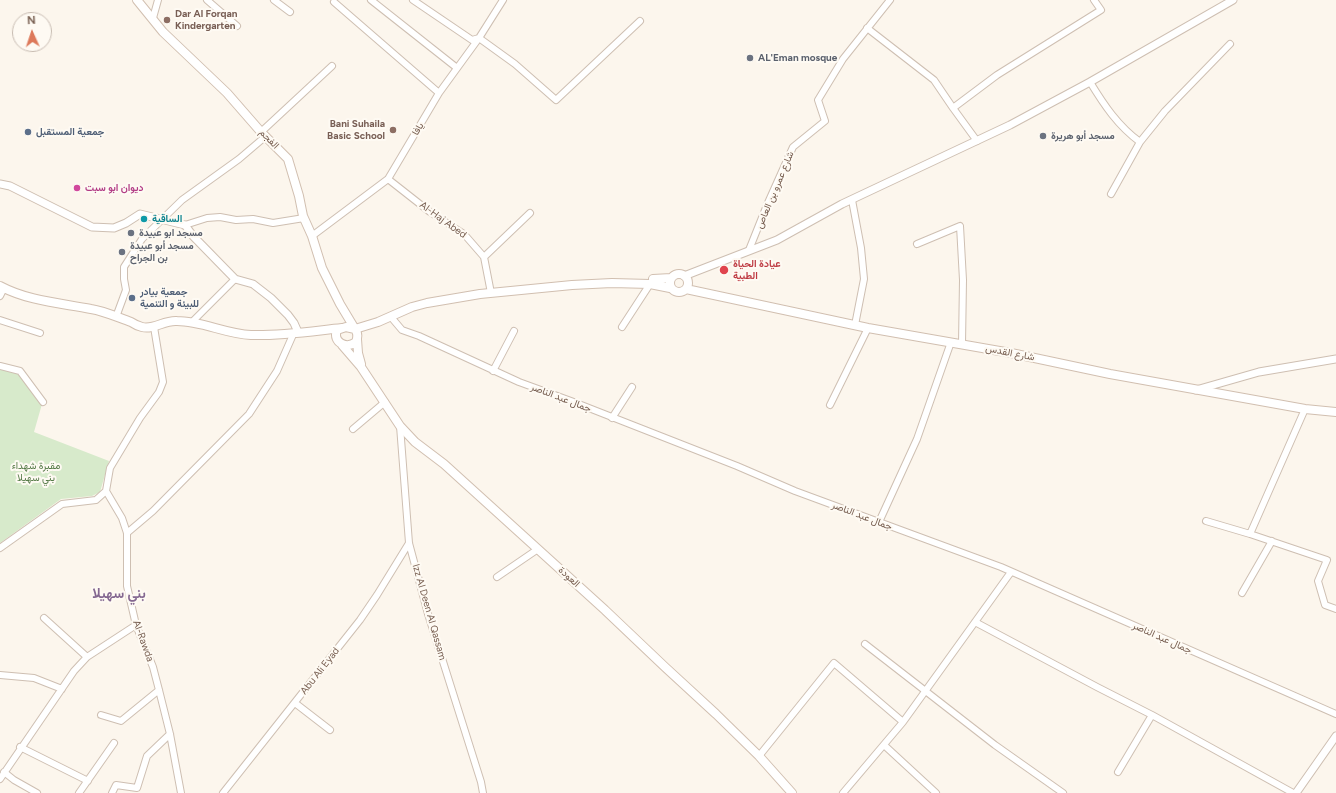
<!DOCTYPE html>
<html>
<head>
<meta charset="utf-8">
<style>
  body { margin:0 }
  #map { position:relative; width:1336px; height:793px; overflow:hidden; background:#fcf6ed; font-family:Figtree,sans-serif }
  canvas { display:block }
  .north { position:absolute; left:12px; top:12px; width:40px; height:40px; box-sizing:border-box; background:#fefaf3; border:1px solid #c8bcb2; border-radius:50%; rotate:357deg; font-size:11px; font-weight:700; line-height:16px; text-align:center; color:#775e50 }
  .north::after { content:''; display:block; margin:auto; width:14px; height:18px; background:#dd795a; clip-path:polygon(50% 0,100% 100%,50% 72%,0 100%) }
</style>
</head>
<body>
<div id="map">
<canvas width="1336" height="793"></canvas>
<div class="north">N</div>
</div>
<script>
const ctx = document.querySelector('canvas').getContext('2d');
ctx.lineJoin = 'round';
function paint(path, color) { ctx.fillStyle = color; ctx.fill(path, 'evenodd'); }
function strokePath(path, color, width, dash) { ctx.strokeStyle = color; ctx.lineWidth = width; ctx.lineCap = dash ? 'butt' : 'round'; ctx.setLineDash(dash || []); ctx.stroke(path); }
function label(font, color, halo, rows, align = 'center') {
  ctx.font = font + ' Figtree,Vazirmatn,sans-serif'; ctx.lineWidth = 4; ctx.setLineDash([]); ctx.textBaseline = 'middle'; ctx.strokeStyle = halo; ctx.fillStyle = color; for (const [text, x, y, turn = 0] of rows) {
    ctx.save(); ctx.translate(x, y); ctx.rotate((+turn || 0) * Math.PI / 180); ctx.textAlign = isNaN(turn) ? turn : align; if (halo) ctx.strokeText(text, 0, 0); ctx.fillText(text, 0, 0); ctx.restore();
  }
}
const green = new Path2D(`
  M 0,369 L 21,374 L 42,404 L 34,432 L 109,461 L 100,492 L 92,496 L 61,499 L 0,543 Z`);
const minor = new Path2D(`
  M 207,0 L 237,26
  M 274,0 L 290,12
  M 371,0 L 457,68
  M 413,0 L 472,40 L 479,38 L 515,64 L 556,100 L 640,21
  M 334,2 L 439,93
  M 153,18 L 158,0
  M 867,28 L 934,80 L 953,108
  M 1090,82 C 1104,105 1118,126 1140,142
  M 261,132 L 332,66
  M 977,141 L 953,108 L 997,75 L 1101,10 L 1094,0
  M 388,179 L 430,212 L 464,234 L 484,257 L 491,293
  M 1111,194 L 1140,142 L 1165,111 L 1230,44
  M 852,200 L 861,248 L 864,279 L 855,325
  M 185,225 L 207,218 L 220,217 L 236,220 L 253,219 L 273,223 L 304,218
  M 312,236 L 388,179 L 439,93 L 479,38 L 503,0
  M 917,244 L 960,226 L 963,280 L 962,344
  M 749,250 L 767,205 L 793,147 L 825,121 L 818,100 L 843,59 L 890,0
  M 484,257 L 530,213
  M 0,296 L 2,292
  M 116,317 L 126,290 L 124,279 L 124,267 L 142,239 L 182,200 L 239,159 L 266,136
  M 391,317 L 402,330 L 419,336 L 519,382 L 571,401 L 737,466 L 795,491 L 1001,567 L 1336,714
  M 0,320 L 40,333
  M 192,322 L 235,279
  M 622,327 L 650,284
  M 0,366 L 20,371 L 43,402
  M 493,371 L 514,331
  M 830,405 L 868,328
  M 612,418 L 632,387
  M 400,426 L 409,543 L 428,614 L 481,782 L 483,793
  M 353,429 L 385,402
  M 106,491 L 122,518 L 127,533 L 127,586 L 136,625 L 153,667 L 159,690 L 170,734 L 181,793
  M 1206,521 L 1250,534 L 1327,560 L 1318,581 L 1325,605 L 1336,609
  M 879,522 L 917,439 L 951,342
  M 127,533 L 153,511 L 249,414 L 277,371 L 292,337
  M 1250,534 L 1305,409
  M 0,548 L 62,504 L 96,500 L 106,491 L 110,468 L 140,418 L 159,392 L 163,382 L 154,327
  M 497,577 L 538,549
  M 1242,593 L 1272,541
  M 44,618 L 87,657
  M 975,622 L 1097,687 L 1152,715 L 1293,793
  M 865,644 L 995,745 L 1063,793
  M 0,675 L 34,678 L 62,689
  M 295,703 L 330,730
  M 101,715 L 121,721 L 159,690
  M 884,745 L 936,793
  M 20,747 L 88,781
  M 759,756 L 834,663 L 903,722
  M 4,772 L 14,780 L 37,793
  M 1118,772 L 1152,715
  M 0,779 L 74,671 L 87,657 L 136,625
  M 79,793 L 114,743
  M 112,793 L 116,785 L 137,788 L 147,756 L 170,734
  M 223,793 L 360,620 L 377,595 L 409,543
  M 843,793 L 903,722 L 1011,572`);
const tertiary = new Path2D(`
  M 0,184 L 10,186 L 92,227 L 114,228 L 126,223 L 140,214 L 185,225 L 193,236 L 235,279 L 253,284 L 271,298 L 288,315 L 294,323 L 298,332
  M 684,276 L 777,240 L 842,204 L 1010,125 L 1090,82 L 1233,0
  M 1196,390 L 1259,372 L 1336,359
  M 1296,793 L 1336,736`);
const secondary = new Path2D(`
  M 137,0 L 163,32 L 227,93 L 261,132 L 288,159 L 299,196 L 303,216 L 312,236 L 322,268 L 340,304 L 355,329 L 378,322 L 412,307 L 427,303 L 480,294 L 572,285 L 612,283 L 650,284 L 670,288
  M670 283a9 9 0 1 1 18 0a9 9 0 1 1-18 0Z
  M 653,279 L 671,278
  M 0,286 C 28,301 60,303 91,309 C 104,311 117,317 131,322 C 134,324 138,326 142,327 C 154,330 164,320 177,321 C 202,321 226,334 251,335 C 280,336 313,331 342,328
  M 686,289 L 868,328 L 1011,353 L 1110,374 L 1305,409 L 1336,412
  M 346,327 L 355,329 C 358,333 358,337 356,342 C 347,349 332,343 337,330 Z
  M 357,339 L 358,353 L 361,364
  M 342,345 L 361,367 L 400,426 L 415,442 L 444,464 L 605,610 L 665,667 L 716,714 L 759,756 L 792,793`);
const markers = [
  [167,20,4,"#8d6e63"],
  [750,58,4,"#6b7280"],
  [393,130,4,"#8d6e63"],
  [28,132,4,"#5c6f8a"],
  [1043,136,4,"#6b7280"],
  [77,188,4,"#d1479c"],
  [144,219,4,"#0f9aa8"],
  [131,233,4,"#6b7280"],
  [122,252,4,"#6b7280"],
  [724,270,5,"#e0444e"],
  [132,298,4,"#5c6f8a"]
];
const educationNames = [
  ["Dar Al Forqan",175,14],
  ["Kindergarten",175,26],
  ["Bani Suhaila",385,124,"right"],
  ["Basic School",385,136,"right"]
];
const worshipNames = [
  ["AL'Eman mosque",758,58],
  ["مسجد أبو هريرة",1051,136],
  ["مسجد ابو عبيدة",139,233],
  ["مسجد أبو عبيدة",130,246],
  ["بن الجراح",130,258]
];
const streetNames = [
  ["يافا",418,129,-59],
  ["الفجم",269,139,45],
  ["شارع عمرو بن العاص",775,190,-67],
  ["Al-Haj Abed",443,220,36],
  ["شارع القدس",1010,353,11],
  ["جمال عبد الناصر",561,398,21],
  ["جمال عبد الناصر",862,516,21],
  ["العودة",569,577,42],
  ["Izz Al Deen Al Qassam",429,612,74],
  ["جمال عبد الناصر",1162,638,24],
  ["Al-Rawda",143,641,70],
  ["Abu Ali Eyad",320,671,-52]
];
const serviceNames = [
  ["جمعية المستقبل",36,132],
  ["جمعية بيادر",140,292],
  ["للبيئة و التنمية",140,304]
];
const hotelNames = [
  ["ديوان ابو سبت",85,188]
];
const cultureNames = [
  ["الساقية",152,219]
];
const healthNames = [
  ["عيادة الحياة",733,264],
  ["الطبية",733,276]
];
const parkNames = [
  ["مقبرة شهداء",36,466],
  ["بني سهيلا",36,478]
];
const districtNames = [
  ["بني سهيلا",119,594]
];
paint(green, '#d7eacb');
strokePath(minor, '#cebfb2', 8);
strokePath(tertiary, '#cebfb2', 9);
strokePath(secondary, '#d1bfb0', 10);
strokePath(minor, '#fff', 6);
strokePath(tertiary, '#fff', 7);
strokePath(secondary, '#fff', 8);
for (const [x, y, r, color] of markers) { const dot = new Path2D(); dot.arc(x, y, r, 0, 2 * Math.PI); ctx.fillStyle = color; ctx.fill(dot); strokePath(dot, '#fefaf3', 1.5); }
label('bold 10px', '#785e54', '#fefaf3', educationNames, 'left');
label('bold 10px', '#5b616d', '#fefaf3', worshipNames, 'left');
label('10px', '#775e50', '#fefaf3', streetNames);
label('bold 10px', '#4e5e75', '#fefaf3', serviceNames, 'left');
label('bold 10px', '#b23c85', '#fefaf3', hotelNames, 'left');
label('bold 10px', '#0d838f', '#fefaf3', cultureNames, 'left');
label('bold 10px', '#be3a42', '#fefaf3', healthNames, 'left');
label('10px', '#567b48', '#fefaf3', parkNames);
label('bold 14px', '#846891', '#fefaf3', districtNames);
</script>
</body>
</html>
